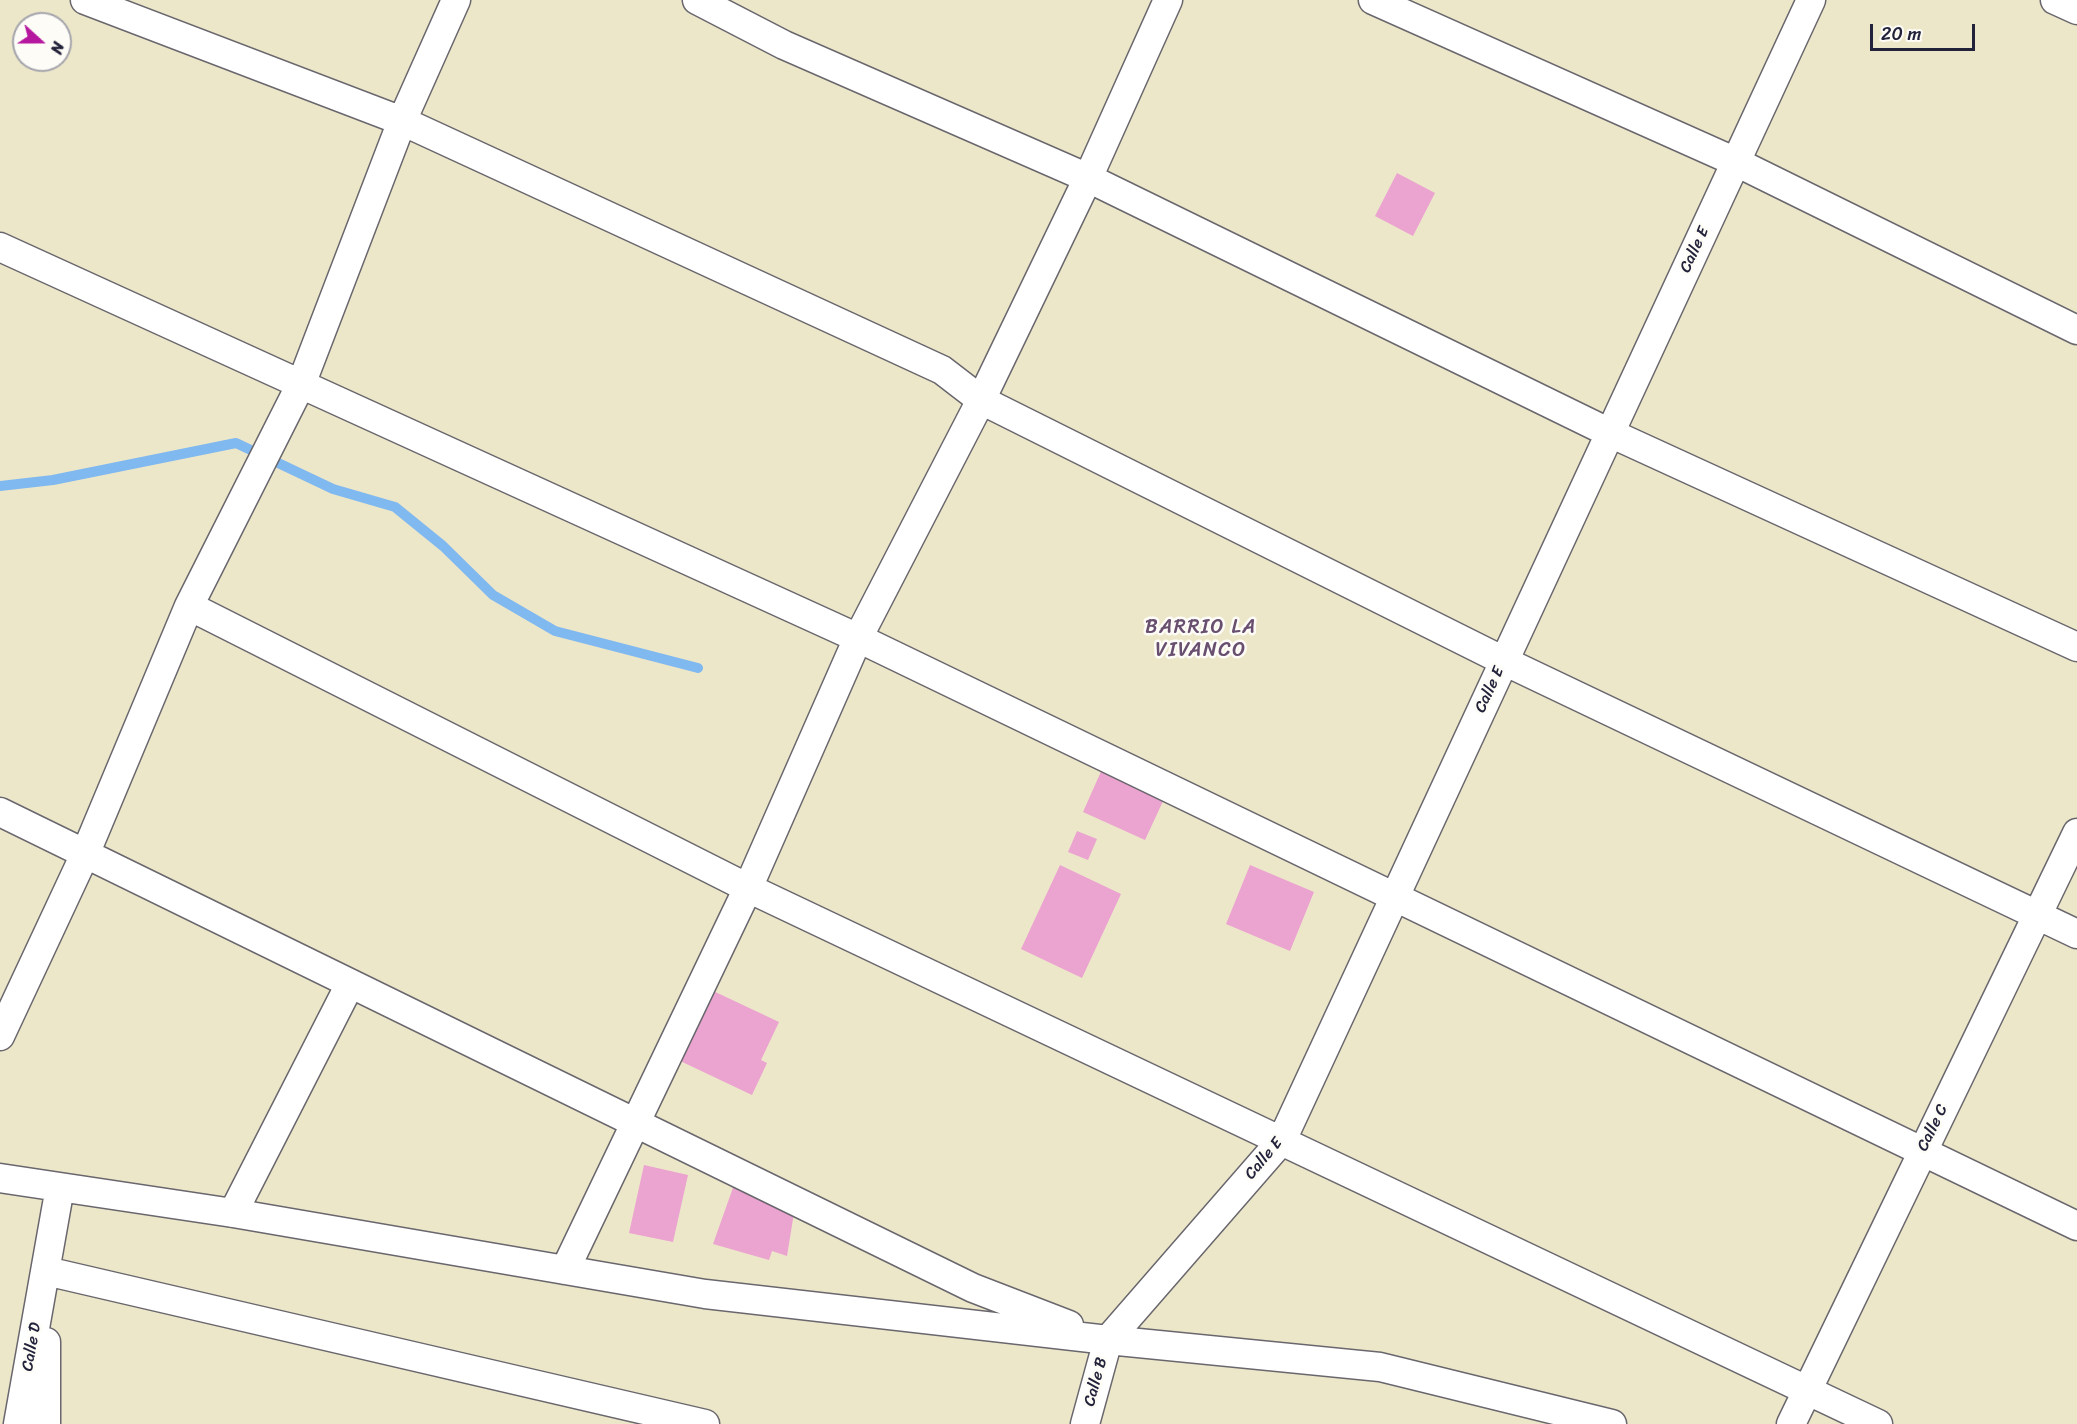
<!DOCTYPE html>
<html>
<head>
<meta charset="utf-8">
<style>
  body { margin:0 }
  #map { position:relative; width:2077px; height:1424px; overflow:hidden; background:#ede7ca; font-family:Sriracha,sans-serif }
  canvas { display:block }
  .north { position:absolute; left:12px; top:12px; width:60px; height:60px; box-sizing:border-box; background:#fdfcf7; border:2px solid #a5a5ac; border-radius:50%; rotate:111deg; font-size:16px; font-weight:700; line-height:24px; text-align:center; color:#22223b }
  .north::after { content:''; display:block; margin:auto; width:21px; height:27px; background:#b5179e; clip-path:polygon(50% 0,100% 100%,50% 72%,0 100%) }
  .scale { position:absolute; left:1870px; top:24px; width:105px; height:27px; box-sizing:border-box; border:3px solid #22223b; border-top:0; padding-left:8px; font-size:18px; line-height:21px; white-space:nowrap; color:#22223b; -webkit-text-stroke:4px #fdfcf7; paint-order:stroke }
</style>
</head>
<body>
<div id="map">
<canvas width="2077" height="1424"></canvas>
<div class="north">N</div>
<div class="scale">20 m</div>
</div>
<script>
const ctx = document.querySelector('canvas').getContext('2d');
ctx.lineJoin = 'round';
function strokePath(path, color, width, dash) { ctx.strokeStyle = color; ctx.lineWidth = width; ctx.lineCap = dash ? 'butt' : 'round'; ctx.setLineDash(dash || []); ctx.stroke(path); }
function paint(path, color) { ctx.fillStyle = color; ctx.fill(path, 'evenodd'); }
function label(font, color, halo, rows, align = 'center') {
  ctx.font = font + ' Sriracha,sans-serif'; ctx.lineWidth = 5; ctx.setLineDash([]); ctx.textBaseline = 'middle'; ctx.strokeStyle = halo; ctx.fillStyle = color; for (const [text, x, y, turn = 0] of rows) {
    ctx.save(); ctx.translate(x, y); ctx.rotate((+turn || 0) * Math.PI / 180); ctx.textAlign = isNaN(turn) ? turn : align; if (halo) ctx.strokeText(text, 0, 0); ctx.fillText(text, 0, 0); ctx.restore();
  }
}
const stream = new Path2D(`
  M 0,486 L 53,480 L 236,443 L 333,489 L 395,507 L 443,546 L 493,595 L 555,631 L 698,668`);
const building = new Path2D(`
  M 1397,173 L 1435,193 L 1413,236 L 1375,216 Z
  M 1103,767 L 1165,797 L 1145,840 L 1083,812 Z
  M 1077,831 L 1097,839 L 1088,860 L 1068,852 Z
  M 1060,865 L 1121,894 L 1082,978 L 1021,949 Z
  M 1250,865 L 1314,892 L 1290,951 L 1226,924 Z
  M 709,989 L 779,1022 L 761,1060 L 767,1063 L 752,1095 L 676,1059 Z
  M 644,1165 L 688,1175 L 673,1242 L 629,1233 Z
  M 735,1182 L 794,1213 L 787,1256 L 772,1251 L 769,1260 L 713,1244 Z`);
const street = new Path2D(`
  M 85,0 L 402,121 L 942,370 L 981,400 L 1504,661 L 2077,934
  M 697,0 L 784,45 L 1088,178 L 1610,433 L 2077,647
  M 1373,0 L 1736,162 L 2077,330
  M 2055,0 L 2077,10
  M 0,247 L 858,638 L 2077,1226
  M 189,606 L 748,888 L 1878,1424
  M 0,812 L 973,1288 L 1069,1325
  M 0,1036 L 86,852 L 189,606 L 302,382 L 402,121 L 456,0
  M 0,1178 L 233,1213 L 705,1294 L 1108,1340 L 1380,1367 L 1612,1424
  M 233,1213 L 350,984
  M 565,1270 L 748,888 L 858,638 L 981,400 L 1088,178 L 1168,0
  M 46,1271 L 705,1424
  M 18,1424 L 60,1187
  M 46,1424 L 46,1342
  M 1085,1424 L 1108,1340 L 1282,1140 L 1811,0
  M 1791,1424 L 2077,833`);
const streetNames = [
  ["Calle E",1695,250,-65],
  ["Calle E",1490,690,-65],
  ["Calle C",1933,1128,-64],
  ["Calle E",1264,1159,-50],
  ["Calle D",32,1347,-80],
  ["Calle B",1096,1382,-75]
];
const quarterNames = [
  ["BARRIO LA",1201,628],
  ["VIVANCO",1201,651]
];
strokePath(stream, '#80b8f0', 10);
paint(building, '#eba3d0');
strokePath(street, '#69676d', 31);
strokePath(street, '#fff', 28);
label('16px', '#22223b', '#fdfcf7', streetNames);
ctx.letterSpacing = '1.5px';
label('20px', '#684f6f', '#fdfcf7', quarterNames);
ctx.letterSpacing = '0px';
</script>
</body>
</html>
